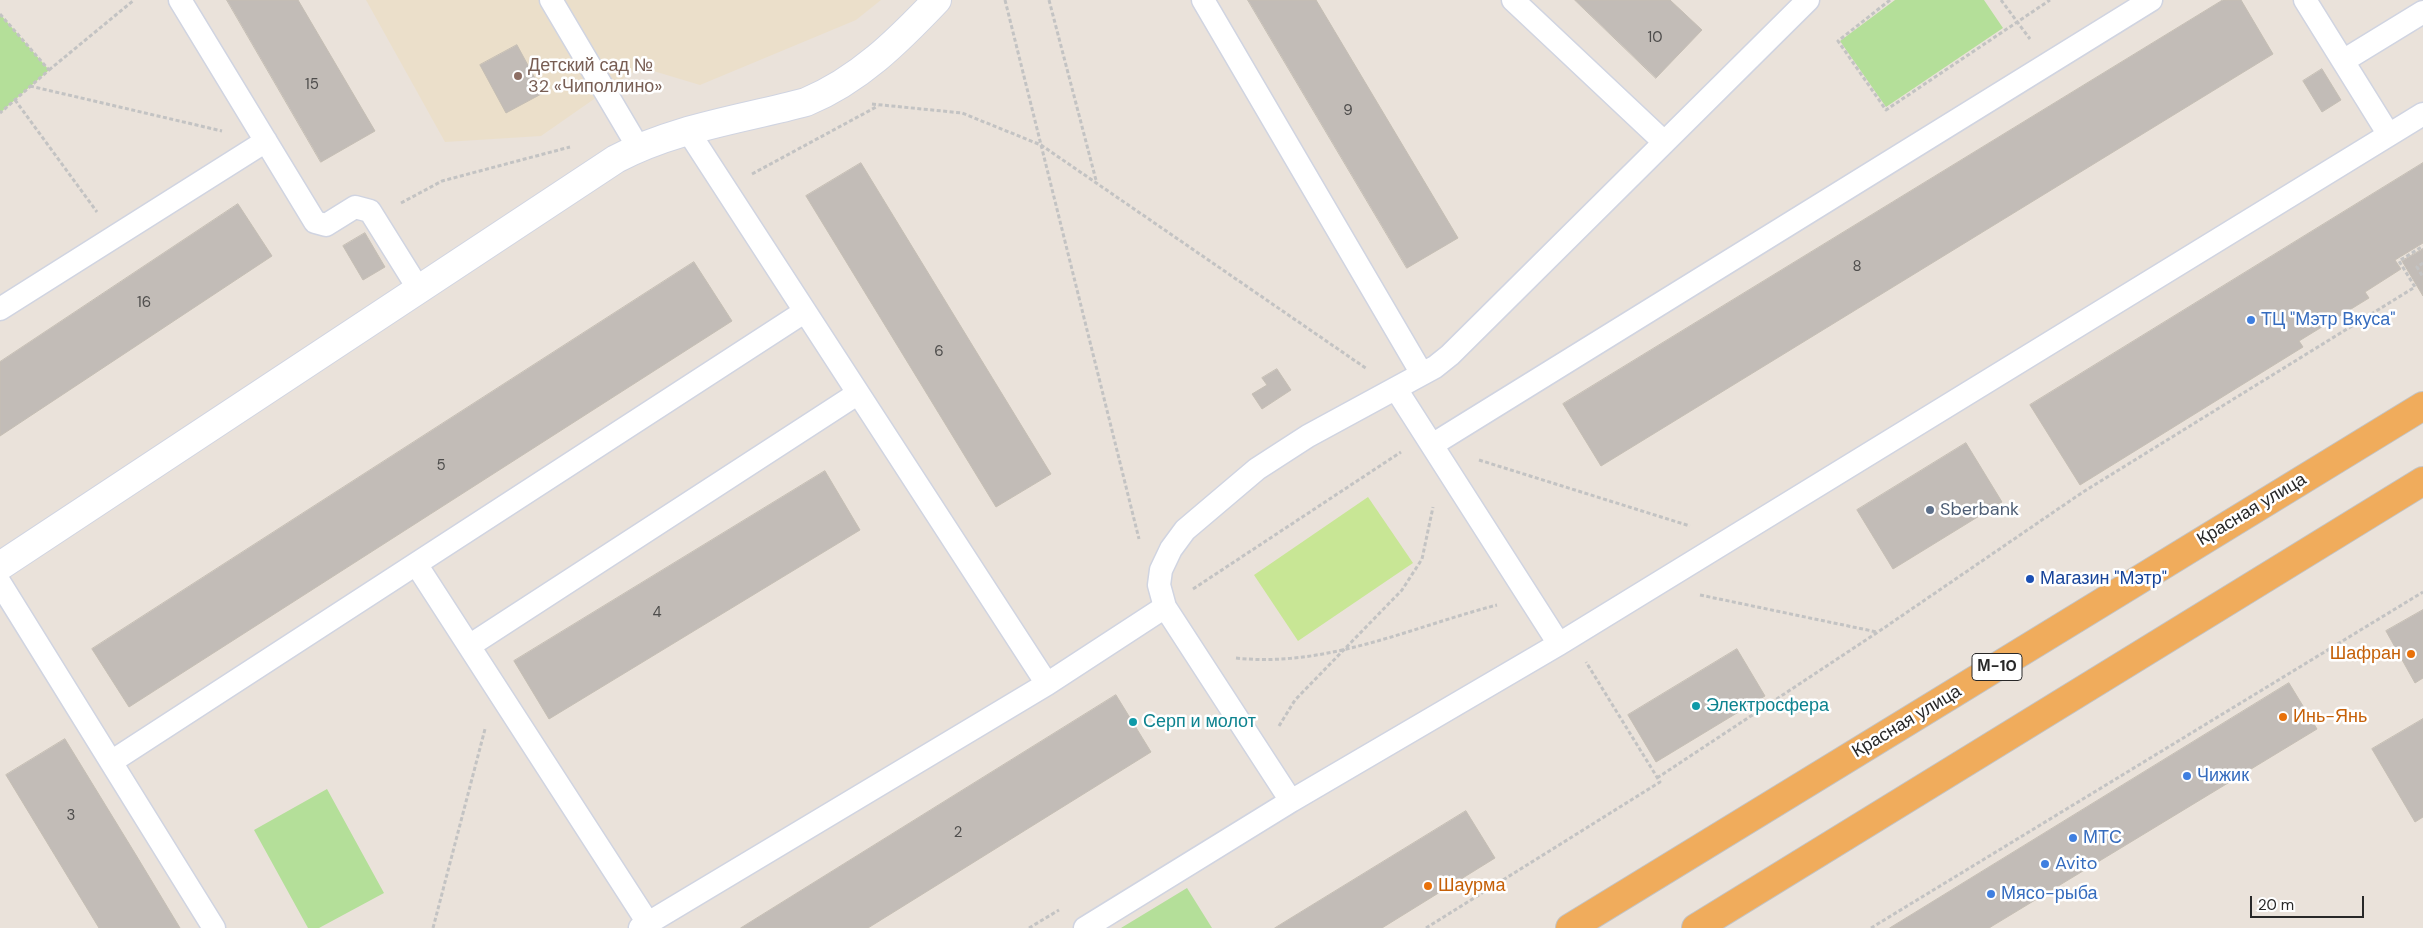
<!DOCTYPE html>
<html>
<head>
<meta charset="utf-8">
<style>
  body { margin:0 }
  #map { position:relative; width:2423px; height:928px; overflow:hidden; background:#eae2da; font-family:"DM Sans",sans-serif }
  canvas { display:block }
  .scale { position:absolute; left:2250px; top:896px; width:114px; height:22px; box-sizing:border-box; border:2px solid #282828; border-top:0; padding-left:6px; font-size:15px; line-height:18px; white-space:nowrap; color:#282828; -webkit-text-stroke:4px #fff; paint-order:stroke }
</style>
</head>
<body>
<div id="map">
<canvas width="2423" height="928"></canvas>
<div class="scale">20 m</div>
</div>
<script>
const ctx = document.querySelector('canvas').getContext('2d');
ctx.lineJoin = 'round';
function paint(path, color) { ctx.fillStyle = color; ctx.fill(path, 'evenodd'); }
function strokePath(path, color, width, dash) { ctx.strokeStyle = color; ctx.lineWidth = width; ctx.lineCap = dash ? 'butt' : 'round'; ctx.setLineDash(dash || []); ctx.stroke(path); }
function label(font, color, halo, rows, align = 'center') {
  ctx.font = font + ' "DM Sans",sans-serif'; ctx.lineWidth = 5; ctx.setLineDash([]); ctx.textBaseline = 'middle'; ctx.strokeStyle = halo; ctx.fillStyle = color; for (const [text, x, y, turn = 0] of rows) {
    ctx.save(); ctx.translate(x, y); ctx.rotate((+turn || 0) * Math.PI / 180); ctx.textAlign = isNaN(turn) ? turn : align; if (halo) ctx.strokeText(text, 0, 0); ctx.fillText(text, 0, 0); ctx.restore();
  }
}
const education = new Path2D(`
  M 366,0 L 881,0 L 856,20 L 700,85 L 640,67 L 541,136 L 445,142 Z`);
const green = new Path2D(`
  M 1895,0 L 1984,0 L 2003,28 L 1886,107 L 1840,41 Z
  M 0,14 L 49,70 L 0,113 Z
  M 327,789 L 384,893 L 319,928 L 308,928 L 254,830 Z
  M 1187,888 L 1212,928 L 1121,928 Z`);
const pitch = new Path2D(`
  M 1368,497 L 1413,563 L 1298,641 L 1254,575 Z`);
const building = new Path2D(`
  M 227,0 L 298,0 L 375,131 L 321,162 Z
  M 1248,0 L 1316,0 L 1458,238 L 1407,268 Z
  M 1575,0 L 1670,0 L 1702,30 L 1656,78 Z
  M 2223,0 L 2241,0 L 2273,54 L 1601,466 L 1563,404 Z
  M 517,45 L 543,93 L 506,113 L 480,65 Z
  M 2322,69 L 2341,100 L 2322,112 L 2303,81 Z
  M 861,163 L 1051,474 L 996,507 L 806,196 Z
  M 2423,163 L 2423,243 L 2395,260 L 2401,269 L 2365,292 L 2369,298 L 2299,341 L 2303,347 L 2080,485 L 2030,405 Z
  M 238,204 L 272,256 L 0,436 L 0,362 Z
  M 365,233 L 385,267 L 363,280 L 343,246 Z
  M 2423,249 L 2423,296 L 2402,261 Z
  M 694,262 L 732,321 L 129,707 L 92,649 Z
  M 1277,369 L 1291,390 L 1262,409 L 1252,394 L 1267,385 L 1262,378 Z
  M 1966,443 L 2002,502 L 1893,569 L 1857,510 Z
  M 825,471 L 860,530 L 549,719 L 514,661 Z
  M 2423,610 L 2423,678 L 2415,683 L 2386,631 Z
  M 1737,649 L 1765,696 L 1656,762 L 1628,715 Z
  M 2289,683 L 2317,729 L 1989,928 L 1890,928 Z
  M 1116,695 L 1151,752 L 868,928 L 741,928 Z
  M 2423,719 L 2423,817 L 2415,822 L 2372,749 Z
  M 65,739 L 136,855 L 180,928 L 99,928 L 6,775 Z
  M 1466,811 L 1495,858 L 1382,928 L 1275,928 Z`);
const path = new Path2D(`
  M 1005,0 L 1139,539
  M 1049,0 L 1097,184
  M 1890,0 L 1838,41 L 1886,110 L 2050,0
  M 2001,0 L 2030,39
  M 0,14 L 49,70 L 0,113
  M 49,70 L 134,0
  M 30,86 L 222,131
  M 15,100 L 97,212
  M 872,104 L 962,113 L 1041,145 L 1367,369
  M 752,174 L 878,106
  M 401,203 L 442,181 L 570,147
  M 2423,263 L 2417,267 L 2423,277
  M 1479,460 L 1690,526
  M 1193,589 L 1401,452
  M 1700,595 L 1877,632
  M 1236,658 C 1326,668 1412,627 1497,605
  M 1279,726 L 1295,700 L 1402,590 L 1422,559 L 1433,507
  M 1657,778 L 1878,632 L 2083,492 L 2415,287 L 2399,261 L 2423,246
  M 433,928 L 485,729
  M 1029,928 L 1059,910
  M 1426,928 L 1660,782 L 1586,662
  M 1871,928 L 2423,592`);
const service = new Path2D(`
  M 180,0 L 315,222 L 326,225 L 355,207 L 370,211 L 418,288
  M 551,0 L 638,147
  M 1203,0 L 1422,374
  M 1513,0 L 1664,142
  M 2305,0 L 2389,135
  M 2343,61 L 2423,12
  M 688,131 L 1047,684
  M 0,309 L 266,141
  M 1396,389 L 1559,644
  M 1432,445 L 2151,0
  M 416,564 L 648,923
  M 0,583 L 214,928
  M 469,646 L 857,394
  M 111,762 L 804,312
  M 1291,801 L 1165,607 L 1159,585 L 1161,570 L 1171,549 L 1185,530 L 1257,469 L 1308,436 L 1435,367 L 1450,355 L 1808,0
  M 640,928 L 1047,684 L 1165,607
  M 1085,928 L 1291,801 L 1559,644 L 2423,114`);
const minor = new Path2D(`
  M 0,566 L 616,159 C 674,128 743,119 806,102 C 859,80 898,41 937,0`);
const trunk = new Path2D(`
  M 1570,928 L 2423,406
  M 1696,928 L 2423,481`);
const markers = [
  [518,76,5,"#8d6e63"],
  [2251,320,5,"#3f7fe0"],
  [1930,510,5,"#5c6f8a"],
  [2030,579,5,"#1a4fb4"],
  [2411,654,5,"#e8710a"],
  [1696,706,5,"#0f9aa8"],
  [2283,717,5,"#e8710a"],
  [1133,722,5,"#0f9aa8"],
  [2187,776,5,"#3f7fe0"],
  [2073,838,5,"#3f7fe0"],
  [2045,864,5,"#3f7fe0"],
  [1428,886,5,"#e8710a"],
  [1991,894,5,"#3f7fe0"]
];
const numberNames = [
  ["10",1655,38],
  ["15",312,85],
  ["9",1348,111],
  ["8",1857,267],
  ["16",144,303],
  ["6",939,352],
  ["5",441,466],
  ["4",657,613],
  ["3",71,816],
  ["2",958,833]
];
const shields = [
  [1997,667,50]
];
const shieldNames = [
  ["М-10",1997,667]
];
const educationNames = [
  ["Детский сад №",528,66],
  ["32 «Чиполлино»",528,87]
];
const shopNames = [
  ["ТЦ \"Мэтр Вкуса\"",2261,320],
  ["Чижик",2197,776],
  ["МТС",2083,838],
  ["Avito",2055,864],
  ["Мясо-рыба",2001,894]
];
const serviceNames = [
  ["Sberbank",1940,510]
];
const streetNames = [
  ["Красная улица",2252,510,-31],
  ["Красная улица",1907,722,-31]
];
const transitNames = [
  ["Магазин \"Мэтр\"",2040,579]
];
const foodNames = [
  ["Шафран",2401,654,"right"],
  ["Инь-Янь",2293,717],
  ["Шаурма",1438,886]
];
const cultureNames = [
  ["Электросфера",1706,706],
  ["Серп и молот",1143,722]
];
paint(education, '#ebdfca');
paint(green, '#b4df99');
paint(pitch, '#c8e695');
paint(building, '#c2bcb7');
strokePath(building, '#c5beb4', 1);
strokePath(service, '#d0d4e1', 25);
strokePath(minor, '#d0d4e1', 30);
strokePath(trunk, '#c3c3c3', 30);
strokePath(path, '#c3c3c3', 3, [4, 2.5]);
strokePath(service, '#fff', 22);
strokePath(minor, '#fff', 28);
strokePath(trunk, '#f0ac5c', 28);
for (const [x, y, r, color] of markers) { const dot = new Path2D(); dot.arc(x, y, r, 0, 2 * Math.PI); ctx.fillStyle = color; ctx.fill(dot); strokePath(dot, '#fff', 2); }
label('15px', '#4e4d4c', null, numberNames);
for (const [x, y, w] of shields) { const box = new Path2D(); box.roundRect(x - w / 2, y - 13.5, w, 27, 4); ctx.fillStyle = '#fff'; ctx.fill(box); strokePath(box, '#282828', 1); }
label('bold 16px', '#282828', null, shieldNames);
label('18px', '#785e54', '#fff', educationNames, 'left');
label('18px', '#366cbe', '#fff', shopNames, 'left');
label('18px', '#4e5e75', '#fff', serviceNames, 'left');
label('18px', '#282828', '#fff', streetNames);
label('18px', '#164399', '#fff', transitNames, 'left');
label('18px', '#c56008', '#fff', foodNames, 'left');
label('18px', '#0d838f', '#fff', cultureNames, 'left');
</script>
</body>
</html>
